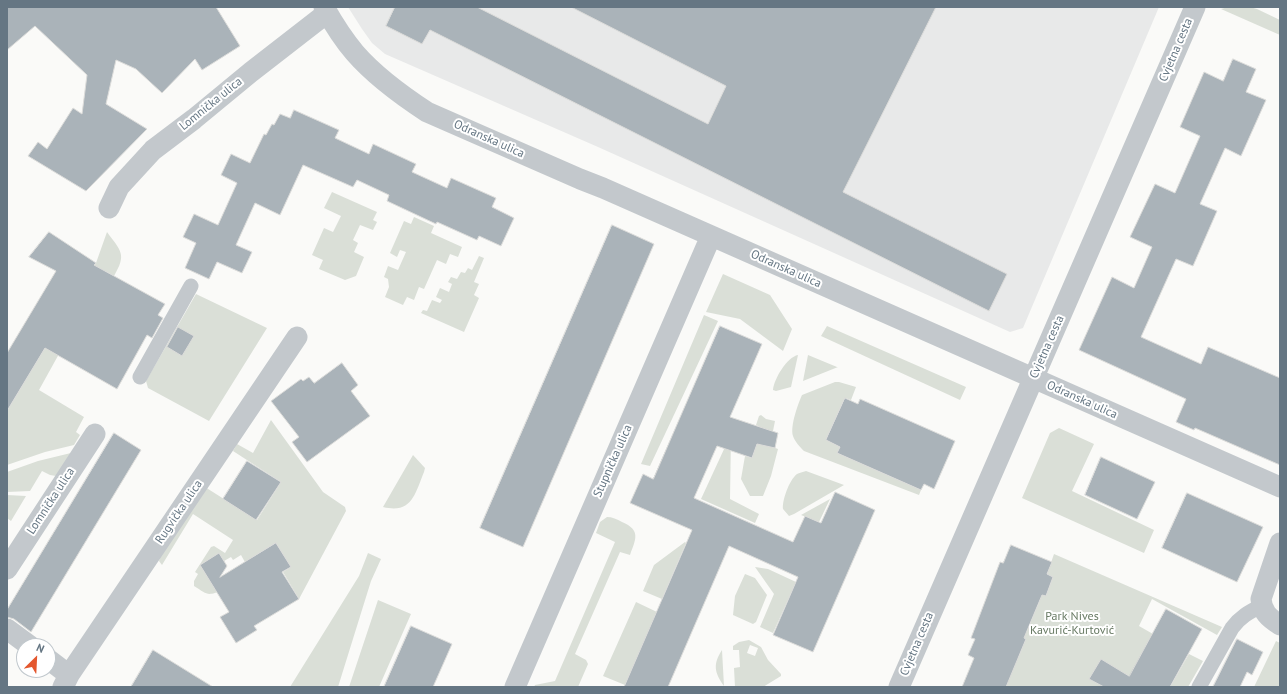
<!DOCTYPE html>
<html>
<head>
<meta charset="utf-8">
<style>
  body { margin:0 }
  #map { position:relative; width:1287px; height:694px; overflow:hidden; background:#fafaf8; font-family:"PT Sans",sans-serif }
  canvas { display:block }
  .frame { position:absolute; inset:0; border:8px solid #657683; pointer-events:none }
  .north { position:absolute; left:16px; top:638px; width:40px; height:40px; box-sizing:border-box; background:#fff; border:1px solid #c1c8cd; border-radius:50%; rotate:24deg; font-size:11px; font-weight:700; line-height:16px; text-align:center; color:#657683 }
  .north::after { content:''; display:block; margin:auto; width:14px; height:18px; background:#e4572e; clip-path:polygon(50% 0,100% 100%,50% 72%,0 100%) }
</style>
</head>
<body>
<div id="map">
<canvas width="1287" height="694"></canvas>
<div class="frame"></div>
<div class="north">N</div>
</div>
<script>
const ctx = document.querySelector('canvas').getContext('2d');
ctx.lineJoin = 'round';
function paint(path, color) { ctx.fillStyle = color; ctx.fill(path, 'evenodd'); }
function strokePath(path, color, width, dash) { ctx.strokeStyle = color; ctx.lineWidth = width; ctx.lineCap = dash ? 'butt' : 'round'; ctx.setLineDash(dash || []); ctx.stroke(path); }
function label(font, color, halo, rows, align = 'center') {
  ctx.font = font + ' "PT Sans",sans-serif'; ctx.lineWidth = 4; ctx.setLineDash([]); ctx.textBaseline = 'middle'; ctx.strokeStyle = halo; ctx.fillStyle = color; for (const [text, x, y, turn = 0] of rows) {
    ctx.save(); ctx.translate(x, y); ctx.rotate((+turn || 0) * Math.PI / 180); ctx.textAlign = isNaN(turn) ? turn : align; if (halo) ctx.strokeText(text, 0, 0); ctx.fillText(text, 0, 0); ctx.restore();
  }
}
const built = new Path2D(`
  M 348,7 L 1159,7 L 1023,328 L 1010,332 L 598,147 L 385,54 L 372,43 L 362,29 Z`);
const green = new Path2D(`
  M 1228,7 L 1250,7 L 1257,9 L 1280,20 L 1280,35 L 1221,9 Z
  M 332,192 L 377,212 L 373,220 L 377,222 L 373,230 L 360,225 L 353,240 L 358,243 L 354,252 L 364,257 L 356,276 L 345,280 L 319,269 L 323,260 L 312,255 L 324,228 L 333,232 L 341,216 L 324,208 Z
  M 414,217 L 434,226 L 431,233 L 462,247 L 458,257 L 450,254 L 446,264 L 437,260 L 424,289 L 419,287 L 414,300 L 407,297 L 403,305 L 385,297 L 389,287 L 388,279 L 384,277 L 388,266 L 398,270 L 406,252 L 400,250 L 397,257 L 390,253 L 404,221 L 411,224 Z
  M 107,232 C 121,251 127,254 114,276 L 105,271 L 39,390 L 84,417 L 76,432 L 80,435 L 74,445 L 45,452 L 7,465 L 7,411 L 96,263 Z
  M 479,256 L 484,258 L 474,282 L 479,284 L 474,295 L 479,298 L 464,332 L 421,313 L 423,310 L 427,311 L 432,300 L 440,303 L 442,300 L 436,297 L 440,288 L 449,292 L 452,284 L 448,282 L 451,277 L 457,279 L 461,272 L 465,273 L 468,268 L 472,270 Z
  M 723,274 L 770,295 L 792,329 L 783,351 L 740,319 L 706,312 Z
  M 196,294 L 267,328 L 209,421 L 148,388 L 146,381 Z
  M 704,315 L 718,321 L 650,466 L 641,464 Z
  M 827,326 L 966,387 L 960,400 L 821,336 Z
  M 798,355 L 791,387 L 776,391 L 773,390 C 774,379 787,357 798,355 Z
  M 808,355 L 837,367 L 838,367 L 803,381 Z
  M 835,382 L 839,382 L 856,387 L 851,400 L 845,398 L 826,440 L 840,447 L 837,453 L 921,490 L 919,495 L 804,451 C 800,447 795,442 793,436 C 790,426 798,404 802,395 Z
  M 761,415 L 766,419 L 775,421 L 770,446 L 778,449 L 771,476 L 763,496 L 750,496 L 741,479 L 745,456 L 752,458 L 762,428 L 756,425 L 759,416 Z
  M 271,420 L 323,492 L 345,507 L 346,511 L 299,599 L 283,572 L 291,567 L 276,543 L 253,557 L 246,564 L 241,555 L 233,560 L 231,557 L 224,561 L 219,553 L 200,565 L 215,589 L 219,586 L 222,590 C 207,597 207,594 194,586 L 194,581 L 198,574 L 195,572 L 211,547 L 214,546 L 225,553 L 233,540 L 193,514 L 162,565 L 159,561 L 160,557 L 205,487 L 257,520 L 281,482 L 233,451 L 237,444 L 253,453 Z
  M 1059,428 L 1094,444 L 1072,491 L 1154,530 L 1144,553 L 1022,498 L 1050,433 Z
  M 731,434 L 730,499 L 759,514 L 755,523 L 701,499 Z
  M 75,452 L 56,476 L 50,475 L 42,471 L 30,491 L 7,492 L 7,472 L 38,461 Z
  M 413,455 L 425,468 L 424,472 C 415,494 412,514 383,507 Z
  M 806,471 L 844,485 L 794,514 L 789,516 L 783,509 C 782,501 789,480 797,474 C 799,473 803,472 806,471 Z
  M 7,495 L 26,496 L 11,521 L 7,518 Z
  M 830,499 L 819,522 L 801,515 Z
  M 607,517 C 612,517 617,519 622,522 C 641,530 636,539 630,555 L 620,552 L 575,654 L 586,660 L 588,664 L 578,687 L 534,687 L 535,685 L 555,681 L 615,542 L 596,533 L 600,522 Z
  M 685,542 L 686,543 L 662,599 L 643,591 L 654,565 Z
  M 368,553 L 381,559 L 371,581 L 338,687 L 290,687 L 359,576 Z
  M 1054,554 L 1222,627 L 1217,635 L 1152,599 L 1139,626 L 1153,634 L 1131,687 L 1006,687 L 1011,655 L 1018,658 L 1026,639 L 1017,635 L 1020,628 L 1027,631 L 1040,600 L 1037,593 L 1046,596 L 1053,577 L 1047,574 Z
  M 755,567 L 768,569 L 796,582 L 773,633 L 760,627 L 774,594 Z
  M 745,574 L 755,578 L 767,595 L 756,622 L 753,624 L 733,615 L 735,596 Z
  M 378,600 L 411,614 L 379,687 L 349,687 Z
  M 636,602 L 657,612 L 625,685 L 603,676 Z
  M 749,640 L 761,647 L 768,660 L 781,674 L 781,676 L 763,687 L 735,687 L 734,668 L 740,667 L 739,650 L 733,650 L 733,646 L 739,642 ZM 750,645 L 758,648 L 755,656 L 747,653 Z
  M 1276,641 L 1280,643 L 1280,687 L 1254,687 Z
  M 722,650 L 724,686 C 714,672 713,664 722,650 Z
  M 1189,654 L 1203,661 L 1188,687 L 1170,687 Z`);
const building = new Path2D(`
  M 7,7 L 216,7 L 240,46 L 202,70 L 195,59 L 162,93 L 136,69 L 116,60 L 106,104 L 147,129 L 86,191 L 28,156 L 38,142 L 47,149 L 73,108 L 82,114 L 87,75 L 35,26 L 7,50 Z
  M 395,7 L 477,7 L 708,124 L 726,86 L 571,7 L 936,7 L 843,192 L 1007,274 L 989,311 L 430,30 L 422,44 L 386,26 Z
  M 1233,59 L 1256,69 L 1246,92 L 1266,100 L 1241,156 L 1225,148 L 1200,204 L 1217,211 L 1193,266 L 1176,259 L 1141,337 L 1201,364 L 1208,347 L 1280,378 L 1280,465 L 1195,428 L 1194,430 L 1176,422 L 1186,399 L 1079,350 L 1112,277 L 1134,288 L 1152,247 L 1130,237 L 1155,184 L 1175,193 L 1200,136 L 1180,127 L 1204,72 L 1223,81 Z
  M 294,110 L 339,130 L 335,138 L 369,154 L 373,144 L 416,164 L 412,172 L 447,188 L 451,178 L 496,198 L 492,207 L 514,218 L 501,246 L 479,236 L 477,240 L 437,222 L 436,224 L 387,201 L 389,195 L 357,180 L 353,187 L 303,165 L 280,215 L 255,203 L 236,245 L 252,252 L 242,273 L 217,262 L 209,279 L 185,268 L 196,243 L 183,237 L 194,214 L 218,225 L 237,183 L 221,175 L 231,154 L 250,163 L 264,134 L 266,135 L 272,124 L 274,125 L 280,114 L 290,118 Z
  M 612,225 L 654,244 L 523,547 L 480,528 Z
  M 49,232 L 96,263 L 94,265 L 165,304 L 158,315 L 163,318 L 152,338 L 147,335 L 117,389 L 45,348 L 7,411 L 7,353 L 56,271 L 29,257 Z
  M 720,326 L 762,344 L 730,417 L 778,433 L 775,448 L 757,444 L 752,458 L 717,446 L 694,498 L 793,542 L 805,516 L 821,523 L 835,492 L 875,510 L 813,652 L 773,635 L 798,577 L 729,546 L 668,687 L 624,687 L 692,530 L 630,503 L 643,474 L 653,479 Z
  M 178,327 L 194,336 L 182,356 L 167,347 Z
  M 342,363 L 358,385 L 351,391 L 370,416 L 307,462 L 292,442 L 299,437 L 271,401 L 301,379 L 303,381 L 309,377 L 314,383 Z
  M 845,398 L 858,404 L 860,399 L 955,441 L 934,489 L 924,484 L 921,490 L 837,453 L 840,447 L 826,440 Z
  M 114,433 L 141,450 L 31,632 L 14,619 L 7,617 L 7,610 Z
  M 1101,457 L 1155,482 L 1137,519 L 1085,495 Z
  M 247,461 L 281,482 L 256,520 L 223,499 Z
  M 1187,493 L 1263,527 L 1237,582 L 1162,548 Z
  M 276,543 L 291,567 L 282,572 L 299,599 L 254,626 L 257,630 L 236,643 L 220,617 L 229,612 L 200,565 L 219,553 L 227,566 L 220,577 Z
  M 1011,545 L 1052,562 L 1047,574 L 1053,577 L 1046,596 L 1042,595 L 1024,638 L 1026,639 L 1006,687 L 962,687 L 974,658 L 968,655 L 975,639 L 971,638 L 1000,562 L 1003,563 Z
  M 1166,609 L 1202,629 L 1170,687 L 1104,687 L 1089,679 L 1101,659 L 1129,676 Z
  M 411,626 L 452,644 L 433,687 L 384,687 Z
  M 1237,639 L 1263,652 L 1252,675 L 1247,672 L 1240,687 L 1213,687 Z
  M 153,650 L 213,687 L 131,687 Z`);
const pedestrian = new Path2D(`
  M 140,377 L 191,286
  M 1199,687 L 1232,628 C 1240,617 1249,612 1261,606`);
const minor = new Path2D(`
  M 324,7 C 333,23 343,39 355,53 C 375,76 401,95 427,112 L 580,179 L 603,188 L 1280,487
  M 109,208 L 119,187 L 153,150 L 194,119 L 251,72 L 327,13
  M 1280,543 L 1261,599 C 1262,612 1269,618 1280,625
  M 7,569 L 95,434
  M 7,629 L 30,646
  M 48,659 L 69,675
  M 63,687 L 69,675 L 297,337
  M 515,687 L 711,236
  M 899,687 C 996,460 1097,234 1195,7`);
const streetNames = [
  ["Cvjetna cesta",1176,50,-67],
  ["Lomnička ulica",211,104,-39],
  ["Odranska ulica",489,139,24],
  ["Odranska ulica",786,269,24],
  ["Cvjetna cesta",1047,347,-66],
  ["Odranska ulica",1082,400,24],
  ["Stupnička ulica",613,461,-66],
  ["Lomnička ulica",51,501,-57],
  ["Rugvička ulica",179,512,-56],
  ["Cvjetna cesta",917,644,-67]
];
const parkNames = [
  ["Park Nives",1072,617],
  ["Kavurić-Kurtović",1072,631]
];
paint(built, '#e8e9e9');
paint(green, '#dadfd7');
paint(building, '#aab3b9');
strokePath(building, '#dcdcda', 1);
strokePath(pedestrian, '#c3c8cc', 15);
strokePath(minor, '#c3c8cc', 21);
label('12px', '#657683', '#fff', streetNames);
label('12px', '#687a64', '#fff', parkNames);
</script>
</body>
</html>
